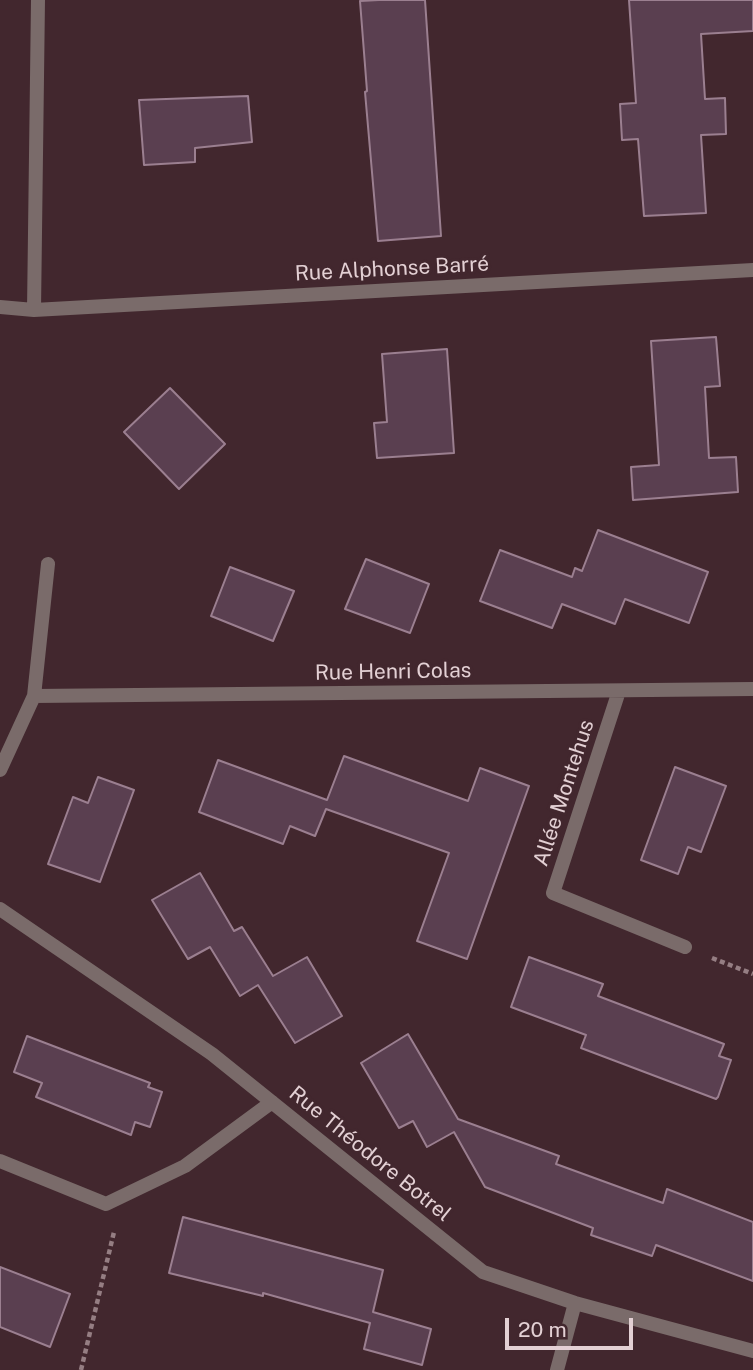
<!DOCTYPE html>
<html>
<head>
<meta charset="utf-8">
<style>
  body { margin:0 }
  #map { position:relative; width:753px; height:1370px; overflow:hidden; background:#42272e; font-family:"Public Sans",sans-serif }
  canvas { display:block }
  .scale { position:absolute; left:505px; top:1318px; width:128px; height:32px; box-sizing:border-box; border:4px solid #e3d0d4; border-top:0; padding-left:9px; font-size:21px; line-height:24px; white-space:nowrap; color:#e3d0d4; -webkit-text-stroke:5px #42272e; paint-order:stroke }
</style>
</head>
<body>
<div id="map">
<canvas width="753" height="1370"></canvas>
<div class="scale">20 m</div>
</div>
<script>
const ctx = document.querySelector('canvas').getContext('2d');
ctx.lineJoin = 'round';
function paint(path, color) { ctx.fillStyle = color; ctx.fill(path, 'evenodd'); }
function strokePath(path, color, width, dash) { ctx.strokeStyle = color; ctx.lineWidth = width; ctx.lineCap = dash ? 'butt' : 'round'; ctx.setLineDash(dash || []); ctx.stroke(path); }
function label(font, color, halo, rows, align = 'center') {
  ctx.font = font + ' "Public Sans",sans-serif'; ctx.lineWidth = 6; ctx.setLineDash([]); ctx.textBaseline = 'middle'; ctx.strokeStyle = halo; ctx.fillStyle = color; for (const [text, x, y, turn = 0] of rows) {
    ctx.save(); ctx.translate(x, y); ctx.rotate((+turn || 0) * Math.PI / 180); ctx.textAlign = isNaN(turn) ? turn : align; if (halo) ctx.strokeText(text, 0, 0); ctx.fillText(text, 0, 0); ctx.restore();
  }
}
const building = new Path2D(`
  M 379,0 L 425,0 L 441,236 L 378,241 L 365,92 L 367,91 L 360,1 Z
  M 629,0 L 753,0 L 753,31 L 701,34 L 705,99 L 725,98 L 726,134 L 701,135 L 706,213 L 644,216 L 638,139 L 622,140 L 620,104 L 636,103 Z
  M 248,96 L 252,142 L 195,148 L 195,162 L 144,165 L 139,100 Z
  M 716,337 L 720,386 L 705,387 L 709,458 L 736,457 L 738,492 L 633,500 L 631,467 L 659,465 L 651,341 Z
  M 447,349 L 454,453 L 377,458 L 374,423 L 387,422 L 382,354 Z
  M 170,388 L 225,444 L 179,489 L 124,432 Z
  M 598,530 L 708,572 L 689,623 L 625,599 L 615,624 L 562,604 L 552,628 L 480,601 L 500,550 L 572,577 L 575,568 L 582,571 Z
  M 366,559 L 429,584 L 410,633 L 345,609 Z
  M 230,567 L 294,591 L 273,641 L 211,616 Z
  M 344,756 L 468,801 L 480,768 L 529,786 L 467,959 L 417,941 L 449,853 L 326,809 L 315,836 L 290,826 L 283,844 L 199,812 L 218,760 L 327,800 Z
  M 675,767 L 726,786 L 701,852 L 688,847 L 678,874 L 641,860 Z
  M 98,777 L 134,790 L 100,882 L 48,864 L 73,797 L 88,803 Z
  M 200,873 L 234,931 L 242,927 L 273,976 L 307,957 L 342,1016 L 295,1043 L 258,985 L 240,996 L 210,947 L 188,959 L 152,900 Z
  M 529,957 L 603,984 L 598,996 L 724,1044 L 719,1056 L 731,1060 L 718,1097 L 716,1099 L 581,1048 L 586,1035 L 511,1007 Z
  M 408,1034 L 458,1119 L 559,1156 L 556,1164 L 663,1203 L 667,1189 L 753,1222 L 753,1281 L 656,1245 L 652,1256 L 591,1235 L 593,1228 L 485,1187 L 454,1132 L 427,1147 L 413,1121 L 399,1128 L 361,1063 Z
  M 27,1036 L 150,1083 L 148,1087 L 162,1092 L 150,1127 L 135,1122 L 131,1135 L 36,1097 L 42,1083 L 14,1072 Z
  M 183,1217 L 383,1270 L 373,1312 L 431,1329 L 422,1365 L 364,1349 L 370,1323 L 263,1293 L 263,1296 L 169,1273 Z
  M 0,1267 L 70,1294 L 50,1347 L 0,1327 Z`);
const path = new Path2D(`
  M 712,958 L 753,974
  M 81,1370 L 114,1232`);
const minor = new Path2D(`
  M 0,307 L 34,310 L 753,270
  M 34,310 L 38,0
  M 619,691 L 553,893 L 685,947
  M 34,696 L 753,689
  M 0,770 L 34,696 L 48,564
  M 0,909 L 212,1054 L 483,1272 L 575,1303 L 753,1351
  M 0,1161 L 106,1204 L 185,1166 L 272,1102
  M 557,1370 L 575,1303`);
const streetNames = [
  ["Rue Alphonse Barré",392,269,-3],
  ["Rue Henri Colas",393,672,-1],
  ["Allée Montehus",564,793,-72],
  ["Rue Théodore Botrel",370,1154,39]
];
paint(building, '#5a3f50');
strokePath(building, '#9b7f90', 2);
strokePath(path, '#957e83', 4.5, [5, 3.5]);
strokePath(minor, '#7a6b6a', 14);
label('21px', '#e3d0d4', '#42272e', streetNames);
</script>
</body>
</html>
